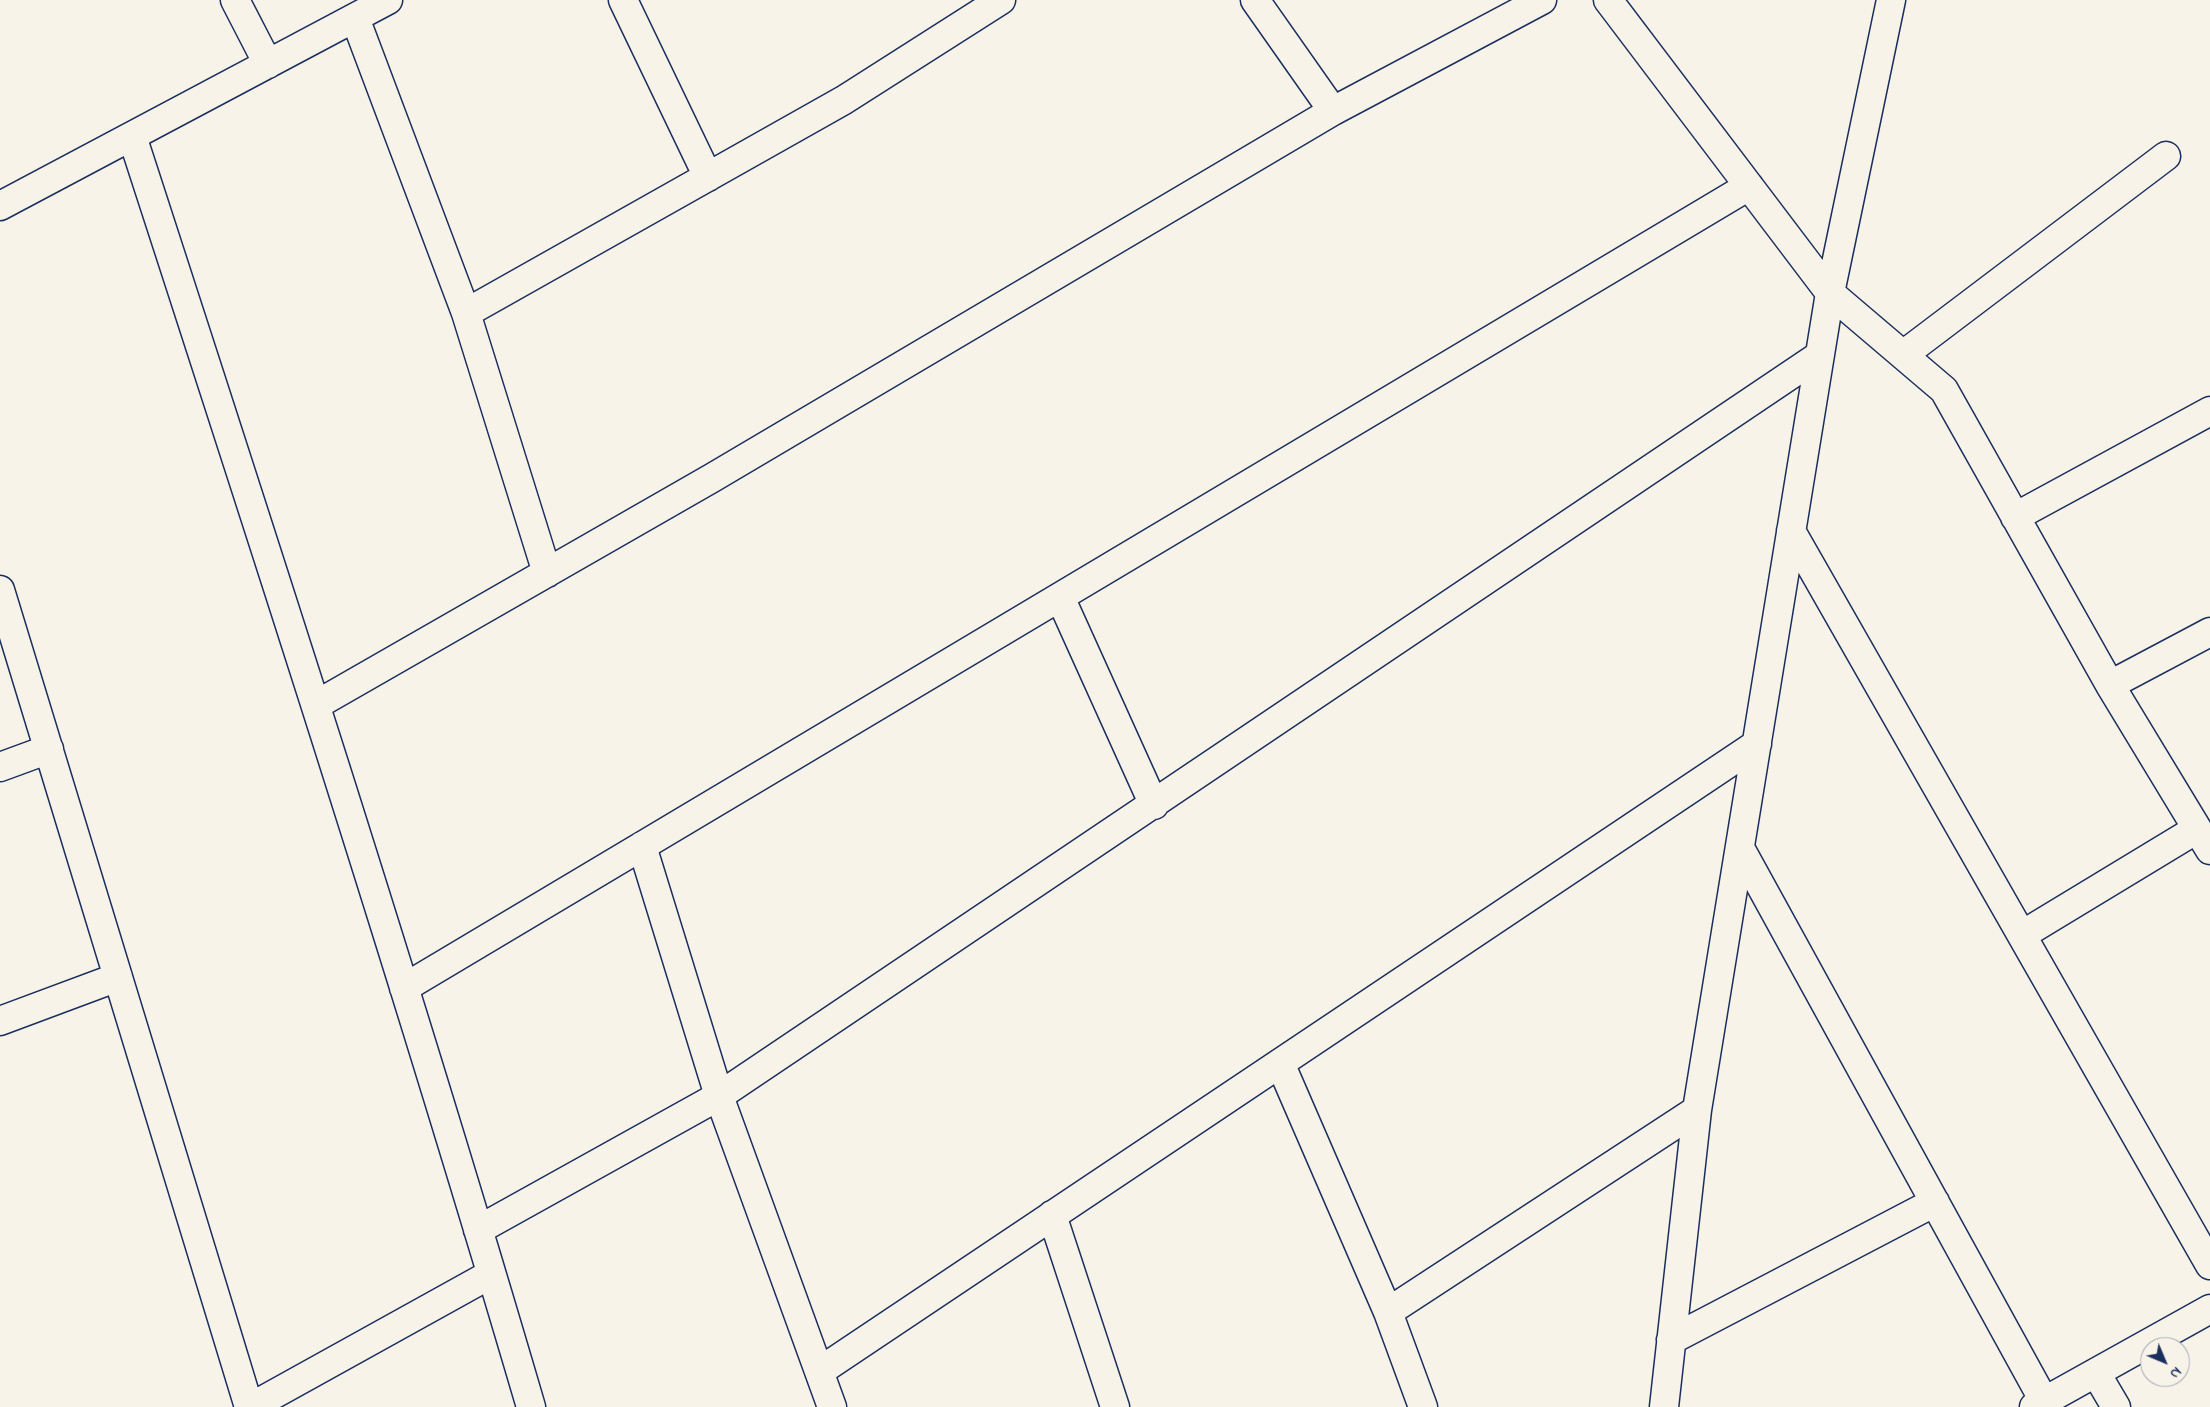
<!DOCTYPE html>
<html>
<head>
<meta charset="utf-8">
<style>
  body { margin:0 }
  #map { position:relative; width:2210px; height:1407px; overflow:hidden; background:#f7f3e8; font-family:"Indie Flower",sans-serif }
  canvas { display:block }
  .north { position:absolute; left:2140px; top:1337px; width:50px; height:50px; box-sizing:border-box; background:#f7f3e8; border:1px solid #9fa5b1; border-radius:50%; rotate:135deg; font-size:14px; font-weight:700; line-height:20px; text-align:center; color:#1b2f5e }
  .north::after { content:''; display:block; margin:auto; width:18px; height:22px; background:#1b2f5e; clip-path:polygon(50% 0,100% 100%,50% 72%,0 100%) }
</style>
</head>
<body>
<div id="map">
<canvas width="2210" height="1407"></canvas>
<div class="north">N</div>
</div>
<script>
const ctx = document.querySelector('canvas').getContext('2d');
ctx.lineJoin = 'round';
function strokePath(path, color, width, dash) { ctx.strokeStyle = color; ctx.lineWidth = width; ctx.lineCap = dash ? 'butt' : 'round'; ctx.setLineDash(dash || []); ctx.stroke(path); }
const street = new Path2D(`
  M 235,0 L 268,64
  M 623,0 L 708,177
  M 1255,0 L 1333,111
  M 1608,0 L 1830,293 L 1944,390 L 2110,685 L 2210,850
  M 355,18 L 466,313 L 547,573
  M 132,136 C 269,558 406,981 531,1407
  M 0,206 L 388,0
  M 466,313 L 844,100 L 1001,0
  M 1903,355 L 2166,156
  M 2015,517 L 2210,411
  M 1791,531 L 2210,1265
  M 0,590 L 249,1407
  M 1060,597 L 1154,805
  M 2110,685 L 2210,632
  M 316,705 L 712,478 L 1333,111 L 1542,0
  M 0,767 L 49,749
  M 642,846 L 719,1096 L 832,1407
  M 1740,848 L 2044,1401
  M 2022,935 L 2197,829
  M 404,988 L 1749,186
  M 0,1021 L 118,977
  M 1280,1063 L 1388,1312 L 1423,1407
  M 1052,1215 L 1115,1407
  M 478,1230 L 719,1096 L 1820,355
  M 1388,1312 L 1697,1110
  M 1671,1340 L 1935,1202
  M 820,1371 L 1757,744
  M 2096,1373 L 2116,1407
  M 251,1407 L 491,1274
  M 1664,1407 L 1697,1110 L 1830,293 L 1891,0
  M 2034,1407 L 2210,1309`);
strokePath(street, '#1b2f5e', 31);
strokePath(street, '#f7f3e8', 28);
</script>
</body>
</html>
